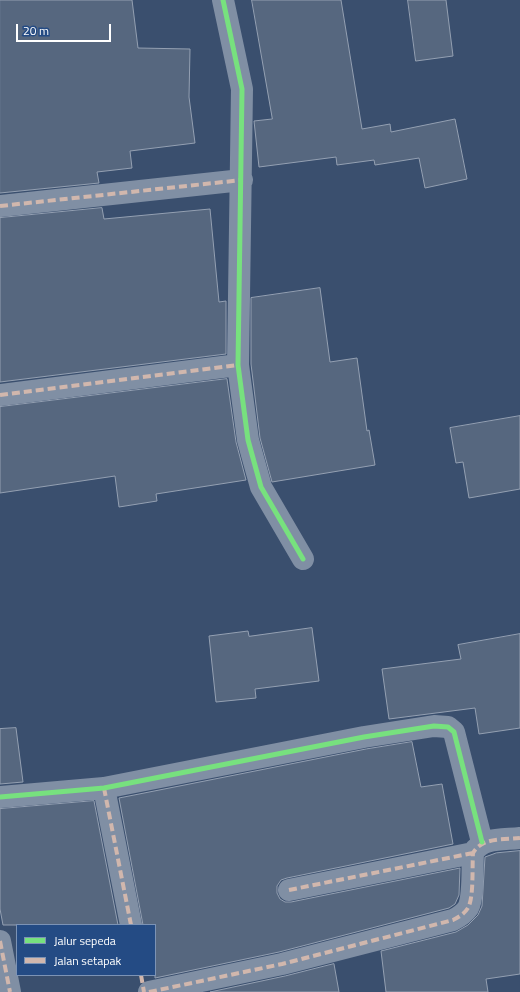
<!DOCTYPE html>
<html>
<head>
<meta charset="utf-8">
<style>
  body { margin:0 }
  #map { position:relative; width:520px; height:992px; overflow:hidden; background:#3a4f6e; font-family:"Titillium Web",sans-serif }
  canvas { display:block }
  .legend { position:absolute; left:16px; top:924px; width:140px; height:52px; box-sizing:border-box; background:#244b84; border:1px solid #7c93b5; margin:0; padding:5px 7px; list-style:none; font-size:12px; color:#fff }
  .legend li { display:flex; align-items:center; gap:8px; height:20px }
  .legend b { width:20px; border:1px solid #7c93b5 }
  .scale { position:absolute; left:16px; top:24px; width:95px; height:18px; box-sizing:border-box; border:2px solid #fff; border-top:0; padding-left:5px; font-size:12px; line-height:14px; white-space:nowrap; color:#fff; -webkit-text-stroke:3px #244b84; paint-order:stroke }
</style>
</head>
<body>
<div id="map">
<canvas width="520" height="992"></canvas>
<ul class="legend">
<li><b style="height:5px;background:#77e17e"></b>Jalur sepeda</li>
<li><b style="height:5px;background:#d1b7ad"></b>Jalan setapak</li>
</ul>
<div class="scale">20 m</div>
</div>
<script>
const ctx = document.querySelector('canvas').getContext('2d');
ctx.lineJoin = 'round';
function paint(path, color) { ctx.fillStyle = color; ctx.fill(path, 'evenodd'); }
function strokePath(path, color, width, dash) { ctx.strokeStyle = color; ctx.lineWidth = width; ctx.lineCap = dash ? 'butt' : 'round'; ctx.setLineDash(dash || []); ctx.stroke(path); }
const building = new Path2D(`
  M 0,0 L 132,0 L 138,48 L 190,49 L 189,97 L 195,143 L 130,151 L 132,168 L 97,172 L 99,183 L 0,193 Z
  M 252,0 L 341,0 L 362,129 L 390,124 L 391,132 L 455,119 L 467,179 L 425,188 L 419,158 L 375,165 L 374,160 L 337,165 L 336,157 L 259,167 L 254,121 L 272,119 Z
  M 408,0 L 446,0 L 453,56 L 416,61 Z
  M 102,208 L 104,219 L 210,209 L 219,302 L 226,301 L 226,354 L 0,382 L 0,218 Z
  M 320,288 L 330,362 L 357,358 L 367,431 L 369,430 L 375,465 L 272,482 L 260,438 L 251,364 L 251,298 Z
  M 227,379 L 236,442 L 246,480 L 156,494 L 157,501 L 119,507 L 115,476 L 0,493 L 0,407 Z
  M 520,416 L 520,489 L 469,498 L 463,462 L 456,463 L 450,428 Z
  M 312,628 L 319,681 L 255,689 L 256,698 L 216,702 L 209,636 L 248,631 L 249,636 Z
  M 520,634 L 520,728 L 479,734 L 475,708 L 389,719 L 382,669 L 461,659 L 458,645 Z
  M 16,728 L 23,782 L 0,784 L 0,729 Z
  M 412,742 L 421,787 L 442,784 L 453,844 L 287,878 L 281,880 L 277,886 L 277,893 L 280,899 L 285,902 L 291,902 L 460,868 L 459,895 L 455,904 L 449,908 L 279,952 L 155,978 L 155,925 L 143,925 L 119,798 L 366,749 Z
  M 94,801 L 118,925 L 3,925 L 0,909 L 0,809 Z
  M 520,851 L 520,974 L 486,979 L 488,992 L 386,992 L 381,951 L 456,932 L 468,925 L 478,915 L 482,906 L 485,857 L 496,853 Z
  M 334,964 L 339,992 L 210,992 L 285,976 Z`);
const minor = new Path2D(`
  M 223,0 L 242,89 L 238,365 L 248,440 L 261,487 L 303,559
  M 0,206 L 242,180
  M 0,395 L 238,365
  M 104,788 L 131,925
  M 0,797 L 104,788 L 364,737 L 434,726 L 448,727 L 454,732 L 482,842
  M 289,890 L 473,853
  M 0,941 L 10,992
  M 149,992 L 282,964 L 453,920 C 459,917 464,914 468,908 C 474,897 472,867 473,853 C 482,837 503,840 520,838`);
const quiet = new Path2D(`
  M 0,206 L 242,180
  M 0,395 L 238,365
  M 104,788 L 131,925
  M 289,890 L 473,853
  M 0,941 L 10,992
  M 141,975 L 144,992
  M 149,992 L 282,964 L 453,920 C 459,917 464,914 468,908 C 474,897 472,867 473,853 C 482,837 503,840 520,838`);
const cycleway = new Path2D(`
  M 223,0 L 242,89 L 238,365 L 248,440 L 261,487 L 303,559
  M 0,797 L 104,788 L 364,737 L 434,726 L 448,727 L 454,732 L 482,842`);
paint(building, '#56677f');
strokePath(building, '#94a0b2', 1);
strokePath(minor, '#808fa4', 22);
strokePath(quiet, '#d1b7ad', 4, [8, 4]);
strokePath(cycleway, '#77e17e', 5);
</script>
</body>
</html>
